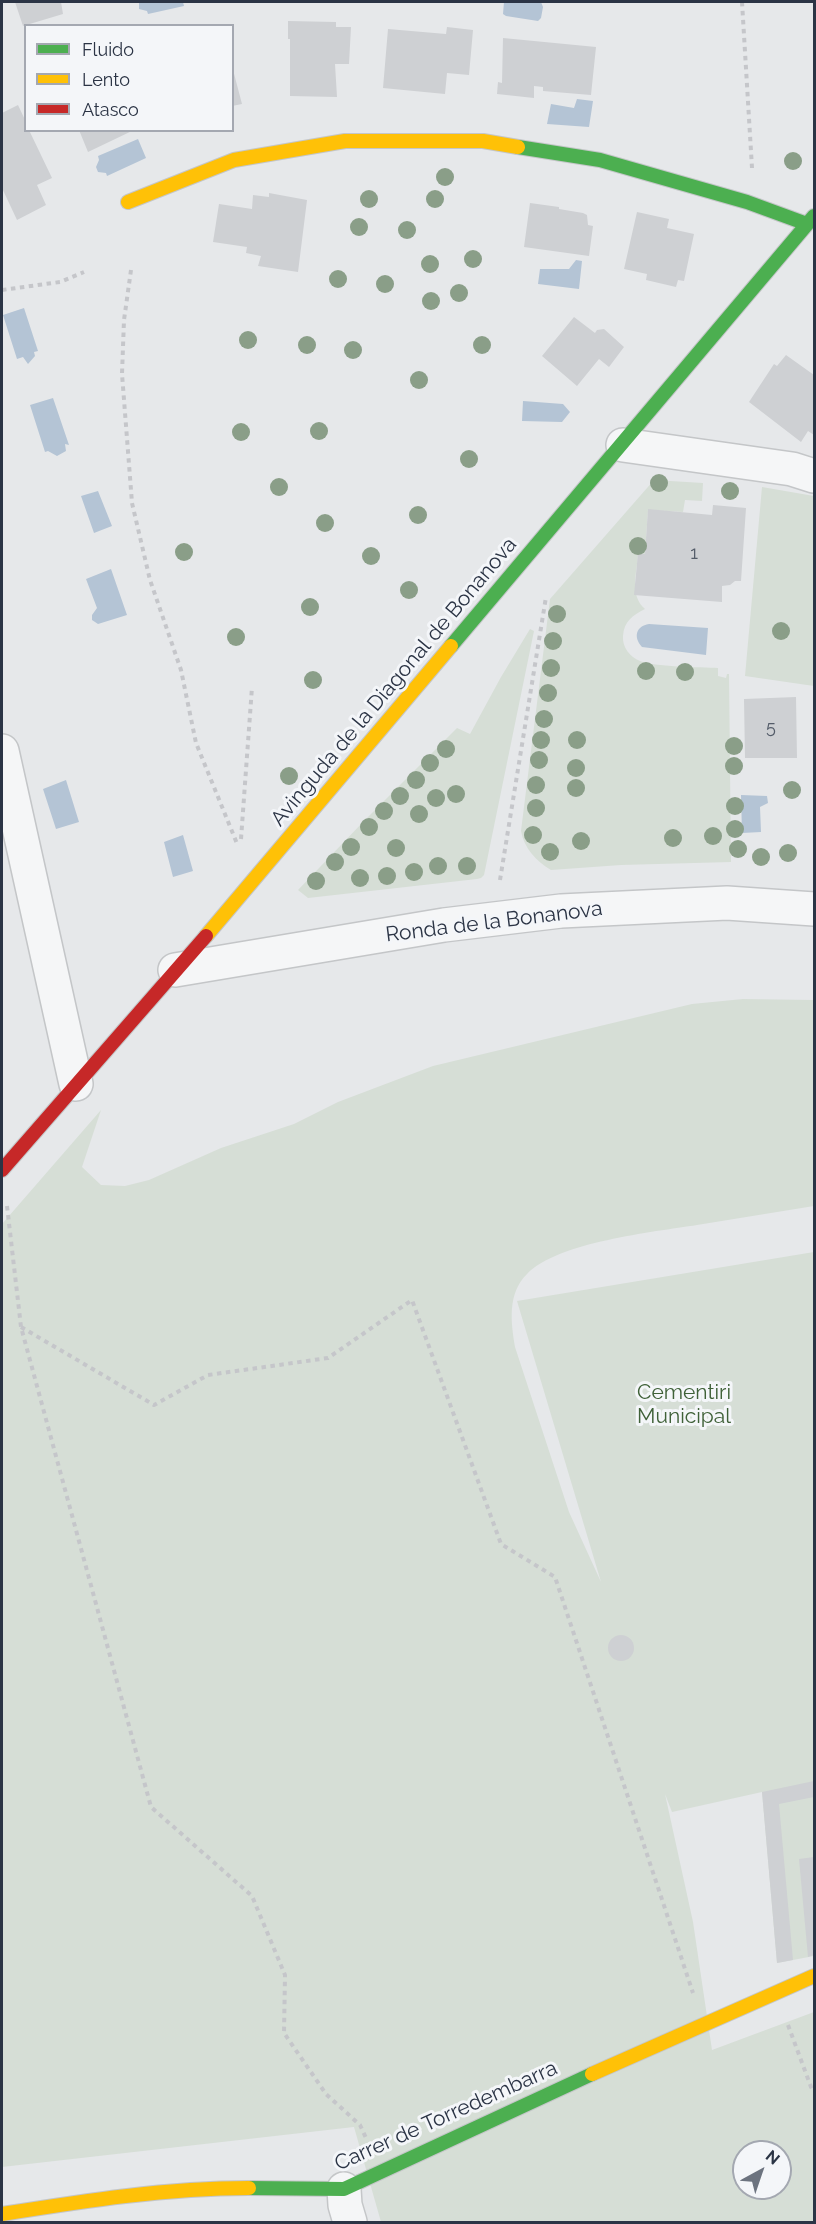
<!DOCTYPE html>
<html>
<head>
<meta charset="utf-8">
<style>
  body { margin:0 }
  #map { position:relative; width:816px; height:2224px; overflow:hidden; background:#e6e8ea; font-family:Raleway,sans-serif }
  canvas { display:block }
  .frame { position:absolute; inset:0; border:3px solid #2b3445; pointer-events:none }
  .legend { position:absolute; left:24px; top:24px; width:210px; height:108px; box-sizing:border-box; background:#f4f6f9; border:2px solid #a4a8b1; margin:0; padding:8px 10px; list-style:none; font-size:18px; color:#2b3445 }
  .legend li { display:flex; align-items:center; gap:12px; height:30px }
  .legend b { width:30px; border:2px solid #a4a8b1 }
  .north { position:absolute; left:732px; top:2140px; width:60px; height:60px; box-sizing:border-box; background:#f4f6f9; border:2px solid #a4a8b1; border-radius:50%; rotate:40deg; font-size:16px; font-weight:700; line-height:24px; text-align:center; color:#2b3445 }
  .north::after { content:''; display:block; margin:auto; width:21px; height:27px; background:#6c737f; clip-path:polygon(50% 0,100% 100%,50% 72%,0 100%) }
</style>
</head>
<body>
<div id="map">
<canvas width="816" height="2224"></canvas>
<div class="frame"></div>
<ul class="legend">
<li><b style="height:8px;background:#4caf50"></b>Fluido</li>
<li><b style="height:8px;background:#ffc107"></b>Lento</li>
<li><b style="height:8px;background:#c62828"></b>Atasco</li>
</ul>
<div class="north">N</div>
</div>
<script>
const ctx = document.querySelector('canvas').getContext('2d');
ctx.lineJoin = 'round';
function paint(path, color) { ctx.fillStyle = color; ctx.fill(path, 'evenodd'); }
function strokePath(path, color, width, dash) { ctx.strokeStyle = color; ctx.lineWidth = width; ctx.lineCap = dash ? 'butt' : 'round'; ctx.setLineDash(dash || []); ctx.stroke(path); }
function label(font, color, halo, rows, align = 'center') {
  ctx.font = font + ' Raleway,sans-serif'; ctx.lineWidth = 6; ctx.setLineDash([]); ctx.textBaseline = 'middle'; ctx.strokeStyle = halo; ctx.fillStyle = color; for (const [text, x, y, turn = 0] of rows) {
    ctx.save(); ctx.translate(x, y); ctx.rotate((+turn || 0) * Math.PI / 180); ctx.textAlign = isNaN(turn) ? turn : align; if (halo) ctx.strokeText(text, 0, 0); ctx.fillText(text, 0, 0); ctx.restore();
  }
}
const green = new Path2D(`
  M 654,480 L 703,483 L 702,501 L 685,500 L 683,512 L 648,510 L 645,554 L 638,554 C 637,573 629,595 645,609 C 633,615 624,621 623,636 C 622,647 630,657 640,661 C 653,667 701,667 718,668 L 718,676 L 726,678 L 727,674 L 729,674 L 731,862 L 621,865 L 551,870 C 536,861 524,848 521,831 L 550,599 Z
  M 762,487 L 814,496 L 814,686 L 745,676 Z
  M 530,629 L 534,631 L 484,875 L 481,878 L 477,879 L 308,898 L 298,890 L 363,822 L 457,728 L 470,734 L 501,677 Z
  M 743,999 L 814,1000 L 814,1206 C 775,1212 736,1219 697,1225 C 653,1232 558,1242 527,1274 C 507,1294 511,1322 515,1347 L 569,1512 L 601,1582 L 517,1301 L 814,1252 L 814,1956 L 777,1963 L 762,1792 L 672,1812 L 665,1794 L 693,1922 L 712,2050 L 814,2012 L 814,2222 L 381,2222 L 354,2127 L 2,2167 L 2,1224 L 101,1110 L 82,1167 L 101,1185 L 125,1186 L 149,1180 L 221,1148 L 294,1124 L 338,1102 L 433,1066 L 692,1004 ZM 744,2152 L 780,2152 L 780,2188 L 744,2188 Z`);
const water = new Path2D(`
  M 139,2 L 183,2 L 184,6 L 148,14 L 147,11 L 139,9 Z
  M 504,2 L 541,2 L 543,7 L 541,18 L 538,21 L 506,16 L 503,14 Z
  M 577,99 L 593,101 L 589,127 L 547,124 L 551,104 L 574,108 Z
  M 138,139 L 146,158 L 107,176 L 106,173 L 98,172 L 96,167 L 99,160 L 98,156 Z
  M 576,260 L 582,261 L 579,289 L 538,284 L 540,269 L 569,269 Z
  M 24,308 L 38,351 L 34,352 L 35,356 L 28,364 L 23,357 L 17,359 L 3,315 Z
  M 53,398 L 69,445 L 65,444 L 66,451 L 57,456 L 48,451 L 45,452 L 30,405 Z
  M 523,401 L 563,404 L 570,412 L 562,422 L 522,421 Z
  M 98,491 L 112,526 L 94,533 L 81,496 Z
  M 111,569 L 127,615 L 98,624 L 92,620 L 92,615 L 97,608 L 86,579 Z
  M 649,624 L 708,628 L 706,655 L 642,647 C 633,637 636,626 649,624 Z
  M 66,780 L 79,822 L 56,829 L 43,789 Z
  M 741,795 L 767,796 L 768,803 L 760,807 L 761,832 L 742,833 Z
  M 183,835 L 193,871 L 173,877 L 164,842 Z`);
const building = new Path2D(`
  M 15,2 L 61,2 L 63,14 L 23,26 Z
  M 288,21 L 336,22 L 336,27 L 351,27 L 349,64 L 335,64 L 337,97 L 290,96 L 290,39 L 288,39 Z
  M 447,27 L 473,30 L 469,75 L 447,73 L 445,94 L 383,88 L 388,29 L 446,34 Z
  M 503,38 L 596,47 L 591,95 L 543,91 L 543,87 L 534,86 L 534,98 L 497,94 L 498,82 L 502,83 Z
  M 232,66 L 242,104 L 232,106 Z
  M 18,105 L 26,122 L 26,130 L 29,130 L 52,178 L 37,185 L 46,205 L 17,220 L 2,188 L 2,113 Z
  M 79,130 L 134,130 L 88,152 Z
  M 269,193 L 307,200 L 298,272 L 258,266 L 261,256 L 246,253 L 247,247 L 213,242 L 219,204 L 252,209 L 253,195 L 269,197 Z
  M 530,203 L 559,207 L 559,209 L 583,213 L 587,215 L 588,225 L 593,226 L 589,256 L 524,247 Z
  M 637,212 L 669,219 L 667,228 L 694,234 L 684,281 L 678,280 L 676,287 L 646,280 L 647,274 L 624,269 Z
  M 574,317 L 595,333 L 597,330 L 604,329 L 624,347 L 609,367 L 599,359 L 577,386 L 542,356 Z
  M 786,355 L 814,375 L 814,435 L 808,431 L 801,442 L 749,402 L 774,364 L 777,366 Z
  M 713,505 L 746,508 L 741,581 L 735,581 L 730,585 L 722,586 L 722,602 L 634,595 L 638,553 L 645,554 L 648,509 L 712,515 Z
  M 796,697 L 797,758 L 745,758 L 744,699 Z
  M608 1648a13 13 0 1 1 26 0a13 13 0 1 1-26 0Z
  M 814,1781 L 814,1797 L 779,1804 L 793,1960 L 777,1963 L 762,1792 Z
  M 814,1857 L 814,1955 L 808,1957 L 799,1859 Z`);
const path = new Path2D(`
  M 742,2 L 752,168
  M 131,270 L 124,320 L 122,374 L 132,503 L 150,580 L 181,670 L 196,743 L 238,846
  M 2,290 L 60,282 L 84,272
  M 241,839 L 252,687
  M 500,880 L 546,597
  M 7,1206 L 21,1327 L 151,1807 L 252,1896 L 285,1975 L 284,2033 L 326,2094 L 360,2125 L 367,2140
  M 21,1327 L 154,1405 L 208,1375 L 328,1358 L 412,1300 L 501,1544 L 555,1577 L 693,1993
  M 788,2025 L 811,2087 L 814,2092`);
const street = new Path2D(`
  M 623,445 L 792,469 L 814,476
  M 2,751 L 76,1084
  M 175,970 L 444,925 L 561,911 L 727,903 L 814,909
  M 344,2189 L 345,2205 L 350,2222`);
const fast = new Path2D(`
  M 518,147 L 600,160 L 747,202 L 807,224
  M 451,646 L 814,216
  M 249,2188 L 344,2189 L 592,2074`);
const slow = new Path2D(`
  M 128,202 L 234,160 L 345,141 L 483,141 L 518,147
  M 206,936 L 451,646
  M 592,2074 L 814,1976
  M 2,2214 C 84,2201 166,2188 249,2188`);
const jam = new Path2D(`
  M 2,1170 L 206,936`);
const trees = [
  [793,161],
  [445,177],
  [369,199],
  [435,199],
  [359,227],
  [407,230],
  [473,259],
  [430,264],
  [338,279],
  [385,284],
  [459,293],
  [431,301],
  [248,340],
  [307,345],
  [482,345],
  [353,350],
  [419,380],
  [319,431],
  [241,432],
  [469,459],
  [659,483],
  [279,487],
  [730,491],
  [418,515],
  [325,523],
  [638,546],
  [184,552],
  [371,556],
  [409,590],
  [310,607],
  [557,614],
  [781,631],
  [236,637],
  [553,641],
  [551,668],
  [646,671],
  [685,672],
  [313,680],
  [548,693],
  [544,719],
  [541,740],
  [577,740],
  [734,746],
  [446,749],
  [539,760],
  [430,763],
  [734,766],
  [576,768],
  [289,776],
  [416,780],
  [536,785],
  [576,788],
  [792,790],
  [456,794],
  [400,796],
  [436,798],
  [735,806],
  [536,808],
  [384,811],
  [419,814],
  [369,827],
  [735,829],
  [533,835],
  [713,836],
  [673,838],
  [581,841],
  [351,847],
  [396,848],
  [738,849],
  [550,852],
  [788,853],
  [761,857],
  [335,862],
  [438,866],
  [467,866],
  [414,872],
  [387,876],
  [360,878],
  [316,881]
];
const numberNames = [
  ["1",694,554],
  ["5",771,728]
];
const streetNames = [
  ["Avinguda de la Diagonal de Bonanova",394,682,-50],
  ["Ronda de la Bonanova",494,922,-7],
  ["Carrer de Torredembarra",446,2116,-24]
];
const parkNames = [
  ["Cementiri",684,1393],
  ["Municipal",684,1417]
];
paint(green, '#d6ded6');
paint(water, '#b4c4d5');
paint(building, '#ced0d3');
strokePath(street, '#c4c6c8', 36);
strokePath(fast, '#c4c6c8', 16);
strokePath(slow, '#c4c6c8', 16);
strokePath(jam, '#c4c6c8', 16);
strokePath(path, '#c5c6ca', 4, [4.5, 4.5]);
strokePath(street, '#f5f6f7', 33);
strokePath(fast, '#4caf50', 14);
strokePath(slow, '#ffc107', 14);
strokePath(jam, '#c62828', 14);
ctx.fillStyle = '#8a9e88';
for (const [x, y] of trees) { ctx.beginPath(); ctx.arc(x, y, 9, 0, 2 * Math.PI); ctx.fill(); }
label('18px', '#545c69', null, numberNames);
label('21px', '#2b3445', '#f4f6f9', streetNames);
label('21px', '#3f6138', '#f4f6f9', parkNames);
</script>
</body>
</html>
